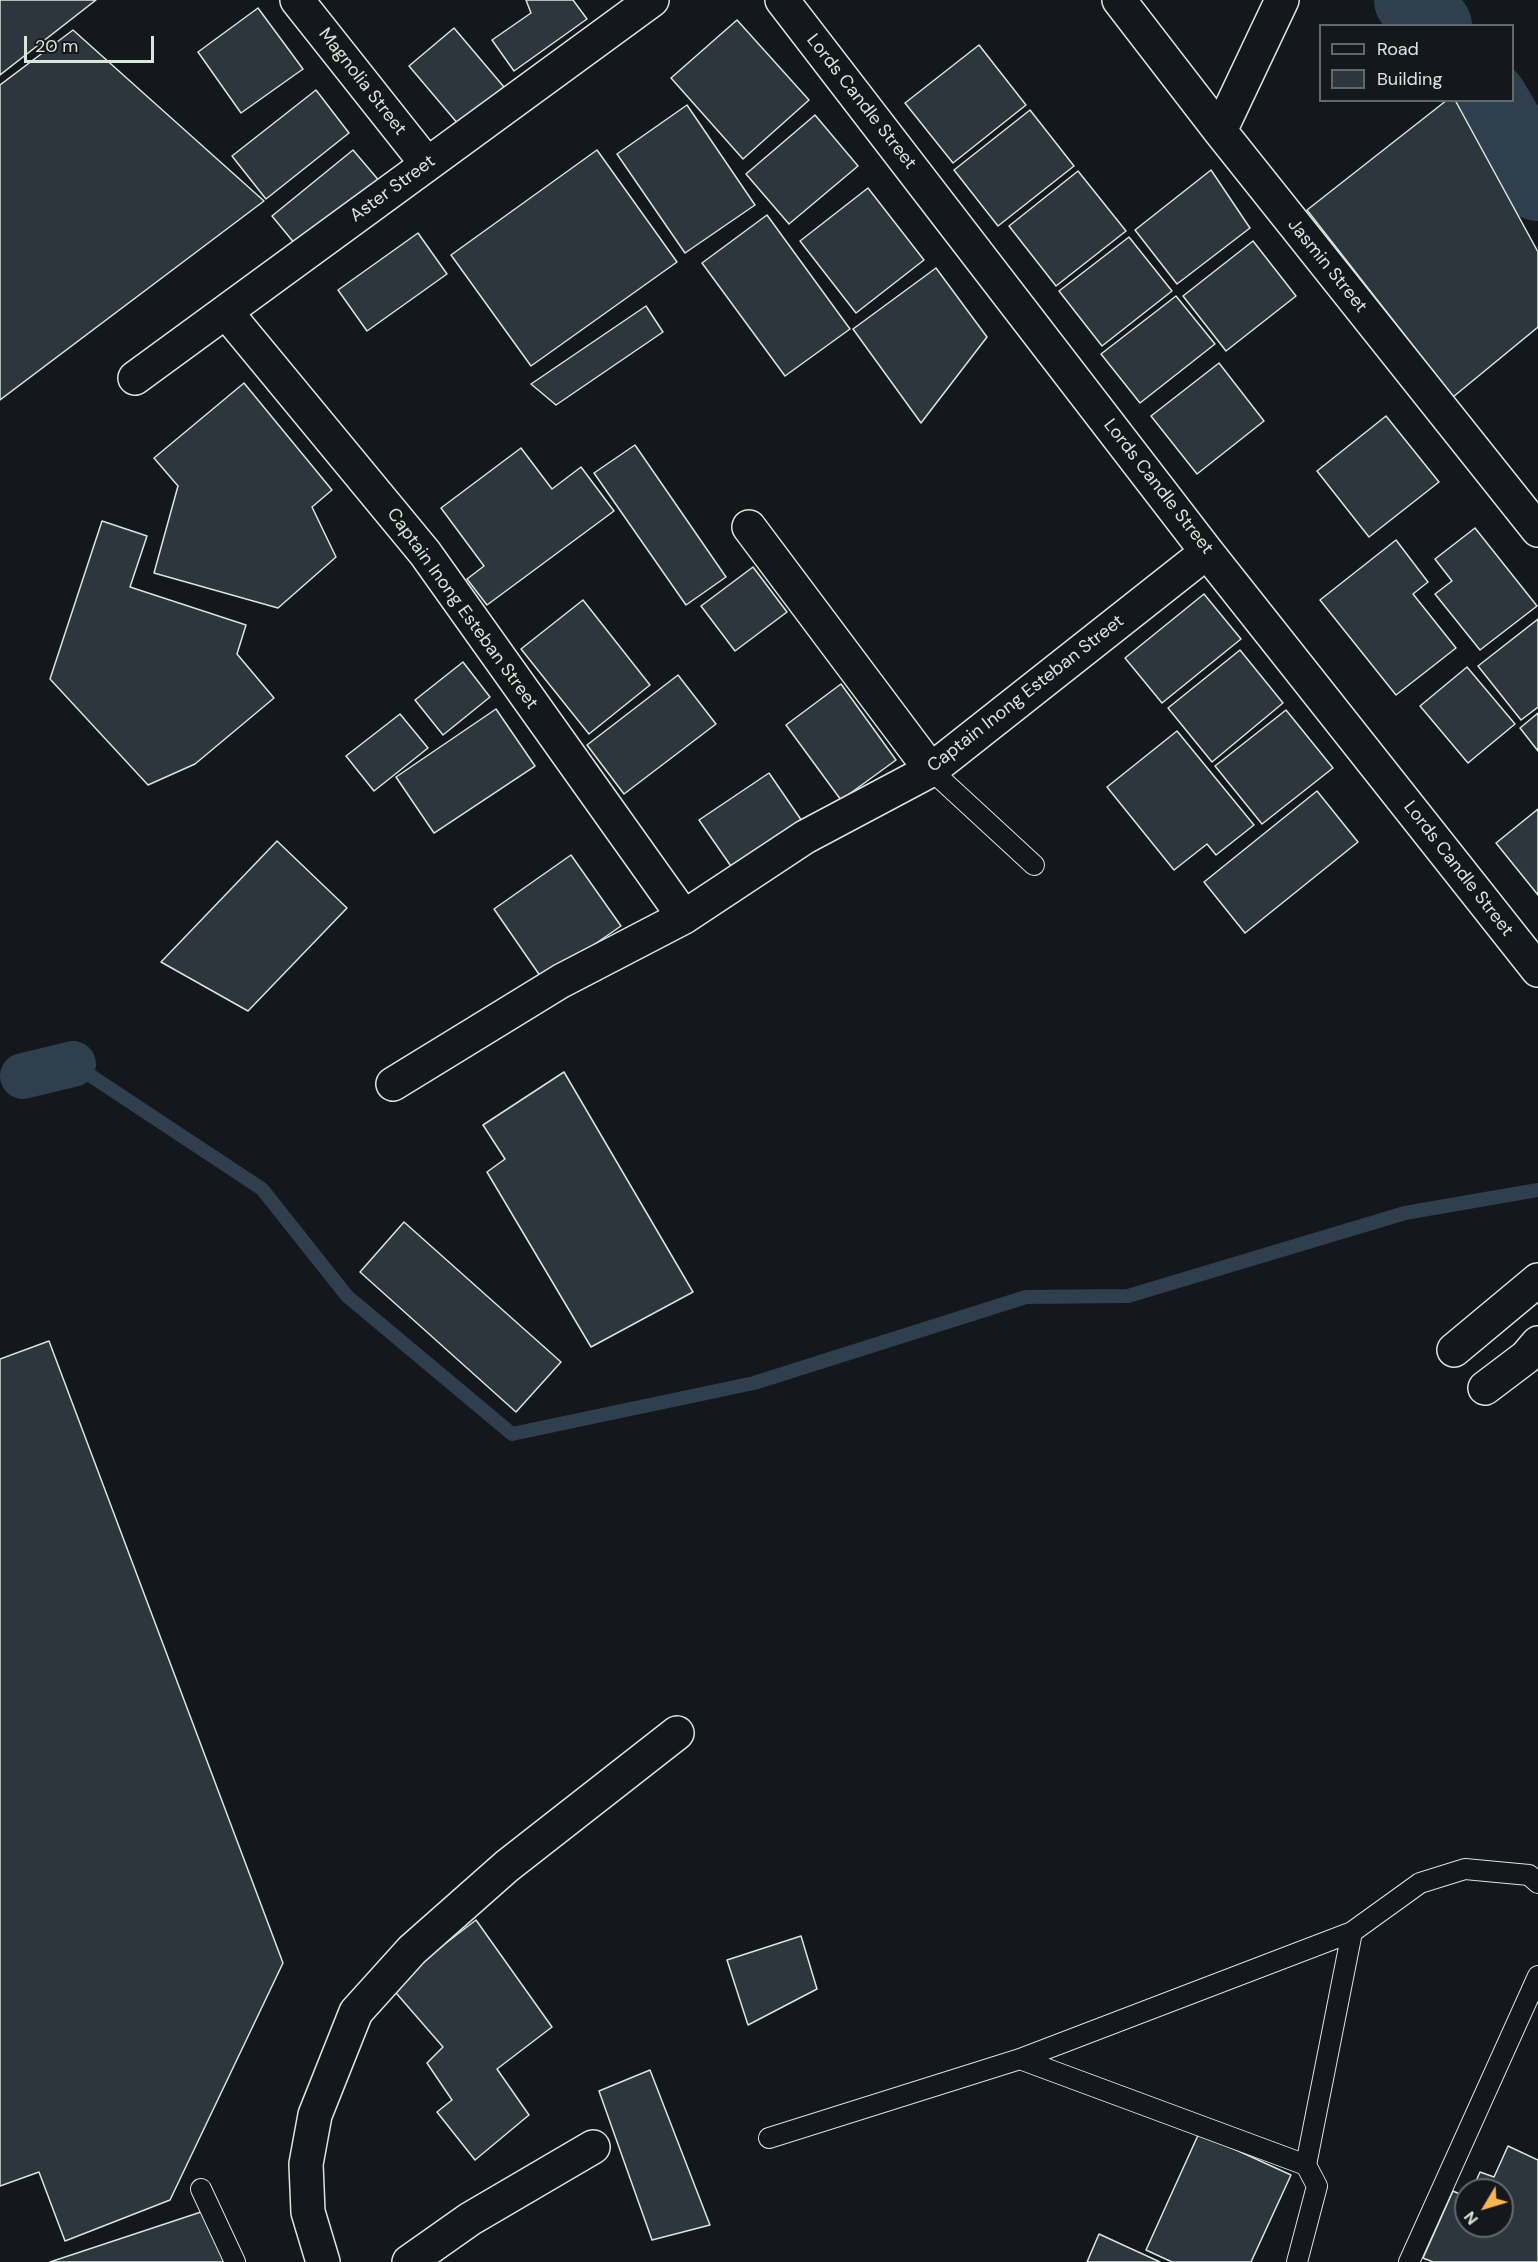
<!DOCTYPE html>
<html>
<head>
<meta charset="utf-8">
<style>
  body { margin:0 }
  #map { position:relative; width:1538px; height:2262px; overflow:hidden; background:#14181c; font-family:"DM Sans",sans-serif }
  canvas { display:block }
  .legend { position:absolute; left:1319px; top:24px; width:195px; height:78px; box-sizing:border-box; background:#14181c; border:2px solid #626a69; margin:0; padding:8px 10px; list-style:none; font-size:18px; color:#d8e6dc }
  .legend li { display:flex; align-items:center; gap:12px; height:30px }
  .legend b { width:30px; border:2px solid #626a69 }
  .north { position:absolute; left:1454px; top:2178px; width:60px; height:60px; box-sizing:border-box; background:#14181c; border:2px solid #626a69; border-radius:50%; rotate:232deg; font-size:16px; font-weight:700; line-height:24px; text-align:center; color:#d8e6dc }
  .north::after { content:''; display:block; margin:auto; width:21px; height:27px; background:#ffb74d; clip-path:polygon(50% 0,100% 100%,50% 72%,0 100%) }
  .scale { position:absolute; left:24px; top:36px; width:130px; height:27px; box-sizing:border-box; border:3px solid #d8e6dc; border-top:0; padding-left:8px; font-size:18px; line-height:21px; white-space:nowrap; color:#d8e6dc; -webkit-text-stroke:4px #14181c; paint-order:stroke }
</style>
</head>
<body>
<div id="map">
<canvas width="1538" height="2262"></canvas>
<ul class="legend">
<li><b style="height:8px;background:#14181c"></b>Road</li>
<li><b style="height:16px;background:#2c363c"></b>Building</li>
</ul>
<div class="north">N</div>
<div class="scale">20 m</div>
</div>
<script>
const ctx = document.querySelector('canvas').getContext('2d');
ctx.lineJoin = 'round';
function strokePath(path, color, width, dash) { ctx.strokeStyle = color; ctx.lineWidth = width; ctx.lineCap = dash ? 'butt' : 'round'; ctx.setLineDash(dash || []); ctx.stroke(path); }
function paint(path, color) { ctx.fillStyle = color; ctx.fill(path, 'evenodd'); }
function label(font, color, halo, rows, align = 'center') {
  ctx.font = font + ' "DM Sans",sans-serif'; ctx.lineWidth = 4.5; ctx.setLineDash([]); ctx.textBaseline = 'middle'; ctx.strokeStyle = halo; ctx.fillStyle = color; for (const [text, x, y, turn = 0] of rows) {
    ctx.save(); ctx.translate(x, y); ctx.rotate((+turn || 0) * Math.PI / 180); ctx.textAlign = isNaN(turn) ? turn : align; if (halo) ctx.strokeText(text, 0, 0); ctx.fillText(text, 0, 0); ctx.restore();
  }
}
const stream = new Path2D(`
  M 73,1064 L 262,1189 L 347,1296 L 512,1434 L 754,1383 L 1026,1297 L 1128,1296 L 1405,1213 L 1538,1190`);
const canal = new Path2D(`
  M 23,1076 L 73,1064`);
const river = new Path2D(`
  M 1413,0 L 1433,26
  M 1489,100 L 1538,182`);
const building = new Path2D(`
  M 0,0 L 96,0 L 0,75 Z
  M 526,0 L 573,0 L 587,19 L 514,71 L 492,40 L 531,13 Z
  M 258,8 L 303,69 L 241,113 L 198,52 Z
  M 737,20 L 809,100 L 743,159 L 671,78 Z
  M 454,28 L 504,87 L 459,125 L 409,66 Z
  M 73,30 L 264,201 L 0,400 L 0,85 Z
  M 979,45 L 1026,105 L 953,163 L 905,103 Z
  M 316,90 L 349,133 L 266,199 L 232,156 Z
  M 1447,100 L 1455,100 L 1538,252 L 1538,327 L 1453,397 L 1307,210 Z
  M 687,105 L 755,205 L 685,253 L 617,154 Z
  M 1030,110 L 1074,166 L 998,226 L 954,170 Z
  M 815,115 L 858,166 L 789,224 L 746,174 Z
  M 353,150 L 381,183 L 300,250 L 272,216 Z
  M 597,150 L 677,262 L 531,366 L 451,255 Z
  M 1211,170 L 1250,228 L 1177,284 L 1135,230 Z
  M 1078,171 L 1126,231 L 1056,286 L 1009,226 Z
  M 868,188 L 924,260 L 856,313 L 800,241 Z
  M 767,215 L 850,329 L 785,376 L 702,263 Z
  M 418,233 L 447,274 L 367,331 L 338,290 Z
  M 1129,237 L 1172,291 L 1102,346 L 1059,291 Z
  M 1253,241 L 1296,296 L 1226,351 L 1183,296 Z
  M 936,268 L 987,337 L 921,423 L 853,329 Z
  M 1176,296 L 1215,344 L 1140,403 L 1101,354 Z
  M 646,306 L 663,332 L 556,405 L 531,384 Z
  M 1219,363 L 1264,421 L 1197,474 L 1151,416 Z
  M 244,383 L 332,490 L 312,507 L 336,557 L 278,608 L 154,573 L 178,486 L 154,458 Z
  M 1386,416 L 1439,482 L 1369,537 L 1317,471 Z
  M 635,445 L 726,577 L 686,605 L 594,473 Z
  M 521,448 L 552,489 L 581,467 L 614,511 L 487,605 L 467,579 L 484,566 L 441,508 Z
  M 102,521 L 147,536 L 130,587 L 246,625 L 237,654 L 274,698 L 195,764 L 148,785 L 50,679 Z
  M 1475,528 L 1537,606 L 1480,650 L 1435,594 L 1452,581 L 1435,559 Z
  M 1396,540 L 1428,582 L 1413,594 L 1456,648 L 1396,695 L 1320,600 Z
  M 753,567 L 787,612 L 735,651 L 701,606 Z
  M 1204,594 L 1241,639 L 1162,703 L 1125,658 Z
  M 583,600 L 650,685 L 589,734 L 521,649 Z
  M 1538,619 L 1538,707 L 1521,720 L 1478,666 Z
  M 1240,650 L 1283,703 L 1212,762 L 1168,708 Z
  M 463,662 L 490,697 L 443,735 L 415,700 Z
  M 1467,667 L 1515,724 L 1468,763 L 1420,706 Z
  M 678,675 L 716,724 L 624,794 L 587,745 Z
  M 841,684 L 896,760 L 841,800 L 786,725 Z
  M 496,709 L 535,766 L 434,833 L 396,777 Z
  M 1286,710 L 1333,768 L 1262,824 L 1215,766 Z
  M 1538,713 L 1538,751 L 1520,728 Z
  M 400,714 L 428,748 L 374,791 L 346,756 Z
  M 1177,731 L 1254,825 L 1216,855 L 1207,844 L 1174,870 L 1107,787 Z
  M 769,773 L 804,824 L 735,872 L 699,820 Z
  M 1317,791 L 1358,842 L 1245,933 L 1204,882 Z
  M 1538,809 L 1538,895 L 1496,843 Z
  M 277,841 L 347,908 L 248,1011 L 161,962 Z
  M 571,855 L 621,926 L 543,980 L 494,909 Z
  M 564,1072 L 693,1292 L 591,1347 L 487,1172 L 505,1159 L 483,1125 Z
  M 404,1222 L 561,1362 L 516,1412 L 360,1272 Z
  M 49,1341 L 283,1963 L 170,2200 L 65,2241 L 39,2172 L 0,2186 L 0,1359 Z
  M 476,1920 L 552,2027 L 497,2069 L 529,2115 L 475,2160 L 437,2112 L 452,2100 L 427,2063 L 443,2047 L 390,1986 Z
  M 801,1936 L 817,1989 L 748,2025 L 727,1960 Z
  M 650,2070 L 710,2225 L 652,2240 L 599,2091 Z
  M 1199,2133 L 1291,2175 L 1251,2262 L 1172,2262 L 1146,2250 Z
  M 1508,2146 L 1538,2160 L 1538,2262 L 1433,2262 L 1423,2258 L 1453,2191 L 1466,2197 L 1466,2226 L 1502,2226 L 1502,2190 L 1472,2190 L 1480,2172 L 1494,2177 Z
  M 210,2209 L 228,2262 L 50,2262 Z
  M 1099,2234 L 1160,2262 L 1087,2262 Z`);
const lane = new Path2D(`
  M 931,770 L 1034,865
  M 1020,2059 L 1306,2165 L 1317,2186 L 1297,2262
  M 769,2138 L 1020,2059 L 1352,1932 L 1420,1883 L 1465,1869 L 1529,1875 L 1538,1883
  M 1306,2165 L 1352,1932
  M 201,2189 L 235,2262
  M 1409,2262 L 1538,1976`);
const street = new Path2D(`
  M 297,0 L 427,164
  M 782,0 L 1207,552 L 1538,970
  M 1119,0 L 1220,131 L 1538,530
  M 1220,131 L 1282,0
  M 226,312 L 425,553 L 684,917
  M 135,378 L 652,0
  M 749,527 L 931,770
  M 393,1084 L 561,981 L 684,917 L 805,837 L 931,770 L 1207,552
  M 1454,1350 L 1538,1280
  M 1485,1388 L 1526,1357 L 1538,1343
  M 323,2262 L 308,2212 L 306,2164 L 315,2115 L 356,2012 L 412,1950 L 507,1866 L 677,1733
  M 409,2262 L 470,2219 L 593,2147`);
const streetNames = [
  ["Magnolia Street",362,82,52],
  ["Lords Candle Street",861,102,52],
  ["Aster Street",393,189,-36],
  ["Jasmin Street",1327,266,51],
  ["Lords Candle Street",1158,487,52],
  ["Captain Inong Esteban Street",462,609,54],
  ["Captain Inong Esteban Street",1026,694,-38],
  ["Lords Candle Street",1458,869,52]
];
strokePath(stream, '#2f3f4d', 14);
strokePath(canal, '#2f3f4d', 46);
strokePath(river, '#2f3f4d', 78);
paint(building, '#2c363c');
strokePath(building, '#d8e6dc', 1.5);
strokePath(lane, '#d8e6dc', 22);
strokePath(street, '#d8e6dc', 36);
strokePath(lane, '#14181c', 20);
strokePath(street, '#14181c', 33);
label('18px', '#d8e6dc', '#14181c', streetNames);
</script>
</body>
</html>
